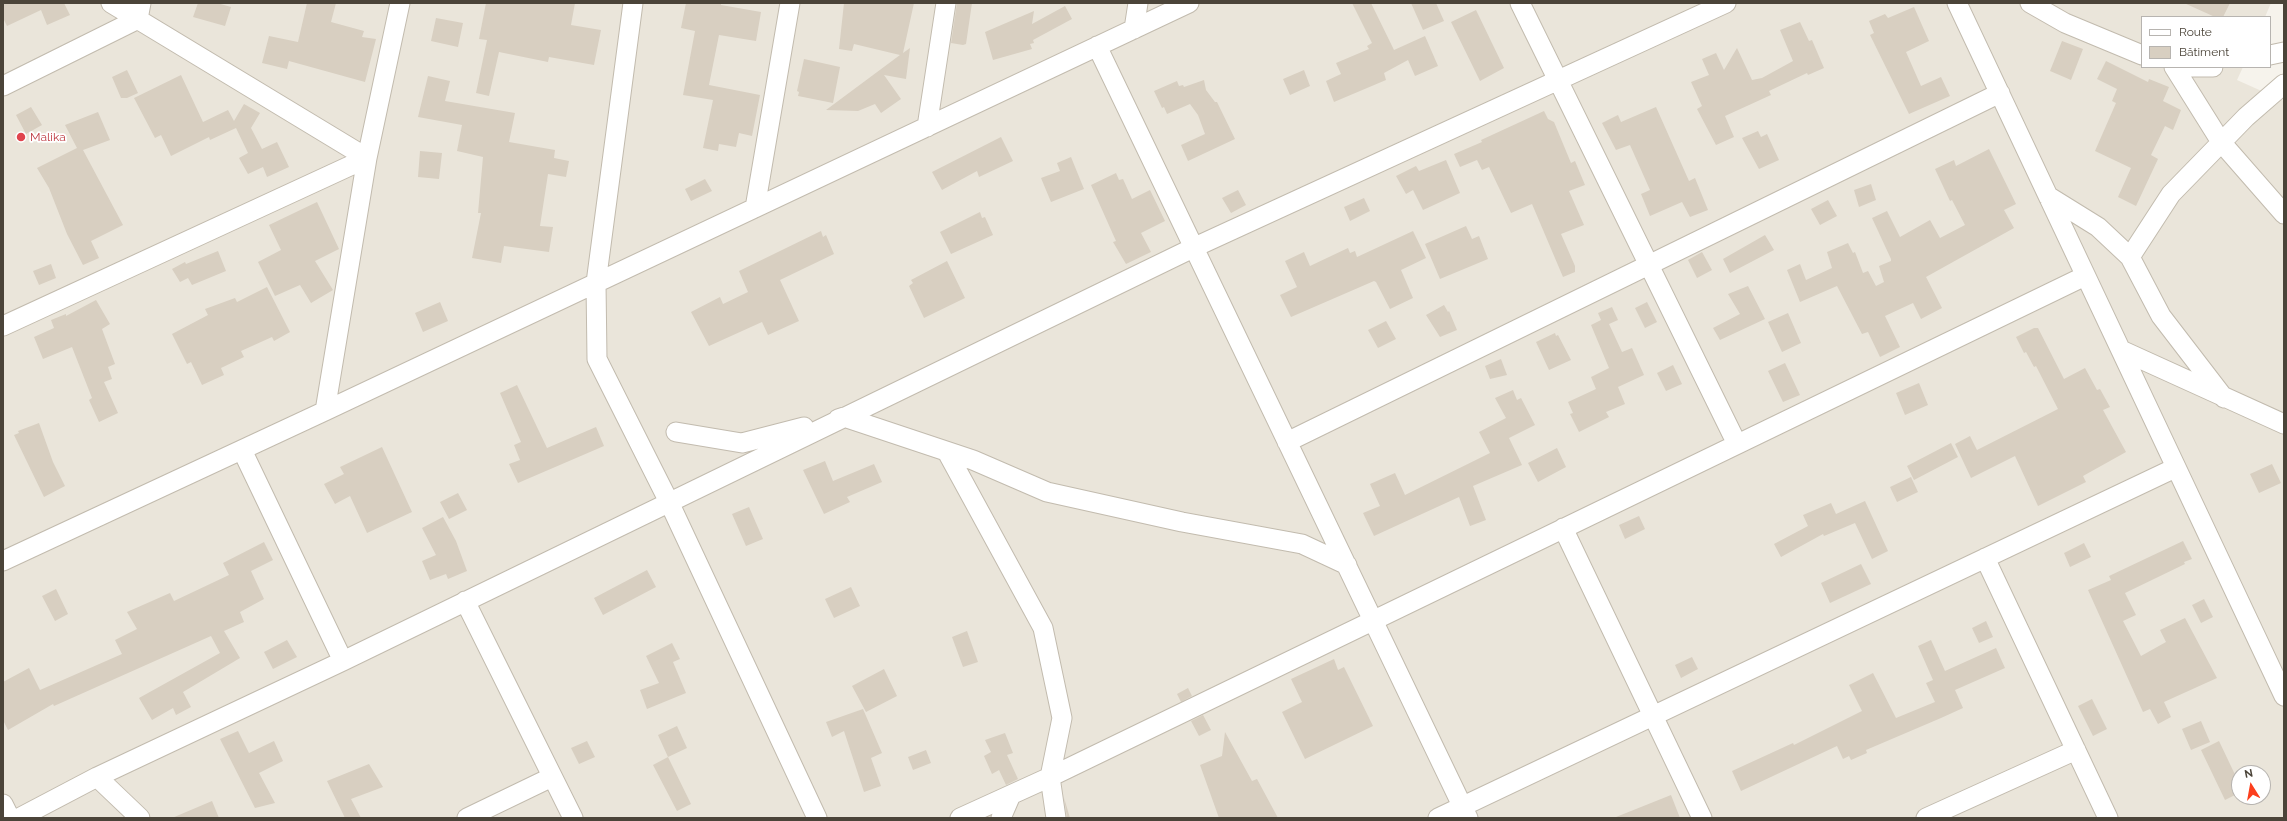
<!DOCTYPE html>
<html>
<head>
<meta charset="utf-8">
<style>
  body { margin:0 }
  #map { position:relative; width:2287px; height:821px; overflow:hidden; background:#f6f3ec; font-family:Raleway,sans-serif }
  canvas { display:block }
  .frame { position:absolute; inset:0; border:4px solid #4b4439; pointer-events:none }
  .legend { position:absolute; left:2141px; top:16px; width:130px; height:52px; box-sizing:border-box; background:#fff; border:1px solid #b7b4b0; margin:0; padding:5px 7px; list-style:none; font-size:12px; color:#4b4439 }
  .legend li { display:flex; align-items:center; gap:8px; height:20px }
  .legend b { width:20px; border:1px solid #b7b4b0 }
  .north { position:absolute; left:2231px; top:765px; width:40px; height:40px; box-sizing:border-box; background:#fff; border:1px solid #b7b4b0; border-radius:50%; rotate:349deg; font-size:11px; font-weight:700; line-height:16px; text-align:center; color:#4b4439 }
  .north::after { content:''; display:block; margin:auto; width:14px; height:18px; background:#fc3f1d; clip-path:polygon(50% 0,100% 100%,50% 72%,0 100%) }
</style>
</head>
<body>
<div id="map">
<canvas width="2287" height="821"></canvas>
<div class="frame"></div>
<ul class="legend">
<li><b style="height:5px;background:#fff"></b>Route</li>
<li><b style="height:11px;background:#d8cfc1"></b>Bâtiment</li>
</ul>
<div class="north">N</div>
</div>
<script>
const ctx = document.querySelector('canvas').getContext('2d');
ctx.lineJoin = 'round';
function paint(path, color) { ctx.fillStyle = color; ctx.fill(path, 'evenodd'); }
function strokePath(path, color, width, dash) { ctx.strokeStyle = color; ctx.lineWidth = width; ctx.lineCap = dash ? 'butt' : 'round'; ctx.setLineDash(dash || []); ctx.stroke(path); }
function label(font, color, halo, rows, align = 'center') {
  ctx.font = font + ' Raleway,sans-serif'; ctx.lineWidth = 3.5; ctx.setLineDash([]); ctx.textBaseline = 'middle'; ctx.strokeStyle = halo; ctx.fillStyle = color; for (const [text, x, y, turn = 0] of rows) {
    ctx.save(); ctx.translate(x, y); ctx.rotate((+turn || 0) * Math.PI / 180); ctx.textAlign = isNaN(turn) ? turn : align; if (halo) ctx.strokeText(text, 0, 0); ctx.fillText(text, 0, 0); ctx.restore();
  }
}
const residential = new Path2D(`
  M 3,3 L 2271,3 L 2265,17 L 2142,17 L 2142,67 L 2243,67 L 2237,80 L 2284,101 L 2284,818 L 3,818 ZM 2239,773 L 2263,773 L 2263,797 L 2239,797 Z`);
const building = new Path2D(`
  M 3,3 L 64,3 L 70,15 L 47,25 L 41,10 L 7,26 L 3,18 Z
  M 198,3 L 217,3 L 231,7 L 225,26 L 193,17 Z
  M 307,3 L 336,3 L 331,22 L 364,31 L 362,37 L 376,39 L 365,82 L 289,61 L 287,69 L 262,63 L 269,36 L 298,42 Z
  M 486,3 L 575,3 L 571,25 L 601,30 L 594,65 L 549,57 L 548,62 L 499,52 L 489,96 L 476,93 L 487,40 L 479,39 Z
  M 686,3 L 721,3 L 721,5 L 761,12 L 756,41 L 719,35 L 709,85 L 760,95 L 752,136 L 739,133 L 736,147 L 719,144 L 718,151 L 703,148 L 713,100 L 683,95 L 695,31 L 681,28 Z
  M 844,3 L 914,3 L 903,53 L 910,48 L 906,79 L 884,75 L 901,99 L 881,113 L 875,104 L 858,111 L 826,110 L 900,55 L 854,44 L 852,51 L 839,49 Z
  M 957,3 L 972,3 L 966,44 L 963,45 L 951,43 Z
  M 1352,3 L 1371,3 L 1394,50 L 1425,36 L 1438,66 L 1415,76 L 1408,60 L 1384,73 L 1386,80 L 1334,102 L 1326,81 L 1341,74 L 1336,63 L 1369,49 L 1367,46 L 1372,43 Z
  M 1411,3 L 1436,3 L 1444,21 L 1423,30 Z
  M 2184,3 L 2230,3 L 2223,17 L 2215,17 Z
  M 1065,6 L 1072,19 L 1033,40 L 1034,43 L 1030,44 L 1032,49 L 993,60 L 985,32 L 1034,11 L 1032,24 Z
  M 1914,7 L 1929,41 L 1906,52 L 1921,86 L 1941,77 L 1950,96 L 1909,114 L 1870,35 L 1874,33 L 1869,21 L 1885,14 L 1888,18 Z
  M 1476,10 L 1504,68 L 1480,81 L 1451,22 Z
  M 436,18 L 463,23 L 458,47 L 431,41 Z
  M 1800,22 L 1809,41 L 1812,40 L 1824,68 L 1808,75 L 1807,73 L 1769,91 L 1771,95 L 1725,116 L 1734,137 L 1716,145 L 1697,109 L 1702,106 L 1691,82 L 1709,75 L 1702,59 L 1716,53 L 1724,70 L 1737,48 L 1752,80 L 1762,78 L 1793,61 L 1780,30 Z
  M 2062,41 L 2083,49 L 2071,80 L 2050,71 Z
  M 804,59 L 840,67 L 833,103 L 798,96 L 799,92 L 797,91 Z
  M 2106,61 L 2148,82 L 2149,79 L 2169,87 L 2163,101 L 2181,110 L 2173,130 L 2165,126 L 2151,155 L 2158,159 L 2136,206 L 2118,197 L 2131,168 L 2095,151 L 2116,103 L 2112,101 L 2117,89 L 2097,79 Z
  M 127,70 L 138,93 L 127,98 L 121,98 L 112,77 Z
  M 1304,70 L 1310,86 L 1290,95 L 1283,79 Z
  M 181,75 L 203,122 L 228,110 L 234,121 L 244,104 L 260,113 L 251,128 L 262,149 L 277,142 L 289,167 L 267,177 L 263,167 L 248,174 L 239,158 L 248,153 L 236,128 L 210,140 L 209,137 L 171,156 L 161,135 L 155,138 L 134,98 Z
  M 428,76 L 450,81 L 445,101 L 515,113 L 509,142 L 555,150 L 554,158 L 569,161 L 566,177 L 548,174 L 540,226 L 553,227 L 549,252 L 504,246 L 501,263 L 472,258 L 481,213 L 478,213 L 483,157 L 457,151 L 462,125 L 418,117 Z
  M 1204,80 L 1206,90 L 1215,102 L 1217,102 L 1235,139 L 1188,161 L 1181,145 L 1205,134 L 1198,115 L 1190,104 L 1167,114 L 1164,107 L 1162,108 L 1154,91 L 1177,81 L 1179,86 L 1183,85 L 1184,87 Z
  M 31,107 L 42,125 L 26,134 L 16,115 Z
  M 1656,107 L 1689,181 L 1695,178 L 1708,210 L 1690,217 L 1682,202 L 1650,216 L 1641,194 L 1650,190 L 1630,145 L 1616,150 L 1602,123 L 1618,115 L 1621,122 Z
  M 1544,111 L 1548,119 L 1554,122 L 1571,163 L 1575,161 L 1585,185 L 1569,191 L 1584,225 L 1561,234 L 1575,266 L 1575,272 L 1563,277 L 1532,204 L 1511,213 L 1489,167 L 1482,170 L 1477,160 L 1460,167 L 1454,154 L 1482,142 L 1481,140 Z
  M 98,112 L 110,140 L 83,150 L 123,225 L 91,241 L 99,258 L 83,265 L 67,234 L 49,188 L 37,168 L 77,148 L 65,125 Z
  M 1758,131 L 1761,137 L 1767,134 L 1779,160 L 1759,169 L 1742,138 Z
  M 1001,137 L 1013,161 L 979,177 L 977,171 L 942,190 L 932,172 Z
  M 1989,149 L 2016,204 L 2004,210 L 2014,228 L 1926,277 L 1942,308 L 1921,319 L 1913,303 L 1885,316 L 1900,347 L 1880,357 L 1868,332 L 1862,334 L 1837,286 L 1800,302 L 1787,270 L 1800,264 L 1806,280 L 1832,268 L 1827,252 L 1848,243 L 1853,253 L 1855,252 L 1863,273 L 1868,271 L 1876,286 L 1884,282 L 1879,266 L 1891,261 L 1891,259 L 1872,218 L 1887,211 L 1900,237 L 1930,220 L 1940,238 L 1965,225 L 1952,200 L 1950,201 L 1935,169 L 1954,160 L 1956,166 Z
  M 420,151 L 442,153 L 439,179 L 418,177 Z
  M 1071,157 L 1084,189 L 1051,202 L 1041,178 L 1060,171 L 1057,163 Z
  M 1446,160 L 1460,193 L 1423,210 L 1413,190 L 1406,194 L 1396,176 L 1416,166 L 1419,171 Z
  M 1116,173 L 1119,180 L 1123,179 L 1132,199 L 1150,190 L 1165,221 L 1141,233 L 1151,252 L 1126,264 L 1113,242 L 1116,241 L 1091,185 Z
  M 705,179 L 712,191 L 691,201 L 685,189 Z
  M 1871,184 L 1876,200 L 1859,207 L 1854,190 Z
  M 1238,190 L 1246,205 L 1231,213 L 1222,198 Z
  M 1364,198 L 1370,211 L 1350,221 L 1344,207 Z
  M 1828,200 L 1837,216 L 1820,225 L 1811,209 Z
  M 317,202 L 339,249 L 315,261 L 333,290 L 311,303 L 300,285 L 275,296 L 258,262 L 281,250 L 269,225 Z
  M 980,212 L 982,218 L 985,217 L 993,235 L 951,254 L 940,232 Z
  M 1466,226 L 1472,239 L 1479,236 L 1488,259 L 1440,279 L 1425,244 Z
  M 821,231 L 823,237 L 826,235 L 834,254 L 780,280 L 799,321 L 768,335 L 762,322 L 709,346 L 691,312 L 720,297 L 723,304 L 748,292 L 739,271 Z
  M 1413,231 L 1426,258 L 1401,270 L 1413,298 L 1390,309 L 1376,282 L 1374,281 L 1291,317 L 1280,295 L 1297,287 L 1285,261 L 1304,252 L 1310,266 L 1348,248 L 1350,253 L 1355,251 L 1357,257 Z
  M 1765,235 L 1774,250 L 1730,273 L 1723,259 Z
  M 218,251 L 226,271 L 192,285 L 188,278 L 180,282 L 172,269 L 185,262 L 186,264 Z
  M 1702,252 L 1712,270 L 1697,278 L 1688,260 Z
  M 947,261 L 965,298 L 924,318 L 909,286 L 913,283 L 911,280 Z
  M 51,264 L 56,278 L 39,285 L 33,271 Z
  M 1748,286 L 1765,319 L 1720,340 L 1713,328 L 1740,314 L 1728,294 Z
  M 267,287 L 290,332 L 274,341 L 272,337 L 241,351 L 244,357 L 221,368 L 224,375 L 202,385 L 191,362 L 187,364 L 172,334 L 208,315 L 205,309 L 235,298 L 237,302 Z
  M 96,300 L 110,324 L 102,329 L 115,364 L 108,367 L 112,379 L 104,382 L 118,413 L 99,422 L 89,400 L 92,398 L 72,347 L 43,359 L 34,337 L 54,328 L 51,320 L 66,314 L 66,316 Z
  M 440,302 L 448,321 L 423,332 L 415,313 Z
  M 1647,302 L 1657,322 L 1645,328 L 1635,308 Z
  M 1444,305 L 1448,312 L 1449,311 L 1457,330 L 1440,337 L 1426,315 Z
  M 1612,307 L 1618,320 L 1609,324 L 1622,352 L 1632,348 L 1644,375 L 1618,387 L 1625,404 L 1606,412 L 1609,417 L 1579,432 L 1570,414 L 1573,413 L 1568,402 L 1596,389 L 1591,377 L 1609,368 L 1591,325 L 1601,320 L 1598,313 Z
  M 1788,313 L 1801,343 L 1782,352 L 1768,322 Z
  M 1386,321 L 1396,339 L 1378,348 L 1368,330 Z
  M 2034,328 L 2038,328 L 2064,379 L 2085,368 L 2097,390 L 2100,389 L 2110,407 L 2103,410 L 2126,452 L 2083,476 L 2086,482 L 2038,506 L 2015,456 L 1971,478 L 1955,444 L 1970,436 L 1977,450 L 2058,409 L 2036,366 L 2034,367 L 2026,352 L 2024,353 L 2016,337 Z
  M 1555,333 L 1556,336 L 1558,335 L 1571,360 L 1549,370 L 1536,342 Z
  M 1501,359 L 1507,375 L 1490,379 L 1485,366 Z
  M 1785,363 L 1800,395 L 1783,402 L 1768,371 Z
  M 1673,365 L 1682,384 L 1666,391 L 1657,373 Z
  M 1919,383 L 1928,405 L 1905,415 L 1896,393 Z
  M 517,385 L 547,448 L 596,427 L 604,446 L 518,483 L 509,464 L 520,460 L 514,445 L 521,442 L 500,393 Z
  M 1513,390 L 1517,400 L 1521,398 L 1535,425 L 1509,438 L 1522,465 L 1473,486 L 1486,520 L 1470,526 L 1459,497 L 1374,536 L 1363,513 L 1380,506 L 1370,484 L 1395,473 L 1405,495 L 1490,453 L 1479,432 L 1506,418 L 1495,398 Z
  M 39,423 L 53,462 L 65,486 L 44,497 L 14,435 L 19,433 L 18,431 Z
  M 1951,443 L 1958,457 L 1914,480 L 1907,466 Z
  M 382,447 L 412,512 L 367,533 L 350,496 L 335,504 L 324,484 L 344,474 L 340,467 Z
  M 1557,448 L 1566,467 L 1538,482 L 1528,463 Z
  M 825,461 L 833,481 L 874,464 L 882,482 L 847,497 L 850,502 L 824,514 L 803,470 Z
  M 2272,464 L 2281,483 L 2259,493 L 2250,474 Z
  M 1911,477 L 1918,492 L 1897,502 L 1890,487 Z
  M 458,493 L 467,510 L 449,519 L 440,502 Z
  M 1865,501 L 1888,551 L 1872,559 L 1855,523 L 1824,536 L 1823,534 L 1781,557 L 1774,544 L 1808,526 L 1803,515 L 1831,503 L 1836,514 Z
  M 749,507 L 763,539 L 746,546 L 732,514 Z
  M 1639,516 L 1645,529 L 1625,539 L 1619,525 Z
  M 443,517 L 456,541 L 467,571 L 448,579 L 446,574 L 430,580 L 422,561 L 436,555 L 422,528 Z
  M 2183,541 L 2192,559 L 2184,562 L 2185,564 L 2125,593 L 2136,615 L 2123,621 L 2141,656 L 2166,642 L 2160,630 L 2185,618 L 2217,678 L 2164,702 L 2171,717 L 2158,724 L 2150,709 L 2143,712 L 2088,590 L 2111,580 L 2109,576 Z
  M 264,542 L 273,560 L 251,571 L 264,599 L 240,612 L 244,622 L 224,631 L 240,658 L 183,692 L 191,707 L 176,715 L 173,708 L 152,720 L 139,698 L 220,653 L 211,636 L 54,706 L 53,704 L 8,730 L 3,720 L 3,682 L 29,668 L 40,690 L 122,654 L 115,640 L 137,629 L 127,612 L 170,593 L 174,601 L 229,575 L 223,563 Z
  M 2084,543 L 2091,557 L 2070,567 L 2064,553 Z
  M 1861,564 L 1871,584 L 1830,603 L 1821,583 Z
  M 647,570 L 656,587 L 603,615 L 594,598 Z
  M 851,587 L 860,606 L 834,618 L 825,599 Z
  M 56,589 L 68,614 L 55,621 L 42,596 Z
  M 2204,599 L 2213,617 L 2201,623 L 2192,605 Z
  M 1986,621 L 1993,637 L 1979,643 L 1972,628 Z
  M 967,631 L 978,662 L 963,667 L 952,637 Z
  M 287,640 L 297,657 L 273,669 L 264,652 Z
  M 1931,640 L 1945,671 L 1996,648 L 2005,668 L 1955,690 L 1963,708 L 1941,718 L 1866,750 L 1867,753 L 1851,760 L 1849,756 L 1843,759 L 1837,746 L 1741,791 L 1732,771 L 1793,743 L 1794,745 L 1862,711 L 1849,685 L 1873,673 L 1896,718 L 1935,702 L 1926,683 L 1933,680 L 1918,646 Z
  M 672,643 L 680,659 L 673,662 L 686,693 L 647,709 L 640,690 L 659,683 L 646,656 Z
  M 1692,657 L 1698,669 L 1681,678 L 1675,665 Z
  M 1334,659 L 1338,670 L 1344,667 L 1373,726 L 1305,759 L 1282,712 L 1302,702 L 1291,679 Z
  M 884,669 L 897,696 L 866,712 L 852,686 Z
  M 1188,688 L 1192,696 L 1181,702 L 1177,694 Z
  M 2092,699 L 2107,729 L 2093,736 L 2078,706 Z
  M 863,709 L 882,753 L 871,758 L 881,786 L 864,792 L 844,731 L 832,737 L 826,722 Z
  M 1203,715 L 1211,730 L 1199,736 L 1191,721 Z
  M 2201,721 L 2210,742 L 2191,750 L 2182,729 Z
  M 677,726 L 687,748 L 668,757 L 658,735 Z
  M 238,731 L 249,753 L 274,741 L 283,761 L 259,773 L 275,803 L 255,808 L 220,739 Z
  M 1225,732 L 1252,781 L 1257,779 L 1278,818 L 1219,818 L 1200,765 L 1222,756 Z
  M 1005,733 L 1013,753 L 1007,755 L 1018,779 L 1006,785 L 999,770 L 992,774 L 984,756 L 991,752 L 985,740 Z
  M 587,741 L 595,757 L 579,764 L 571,748 Z
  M 2219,741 L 2239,783 L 2239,793 L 2225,800 L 2201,750 Z
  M 926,750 L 931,763 L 913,770 L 908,757 Z
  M 668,757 L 691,804 L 677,811 L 653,765 Z
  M 369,764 L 383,787 L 351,799 L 361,818 L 345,818 L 327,781 Z
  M 1671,795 L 1680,818 L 1616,818 L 1616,817 Z
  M 1064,798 L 1065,801 L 1070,818 L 1067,818 Z
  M 212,801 L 219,818 L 172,818 Z`);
const minor = new Path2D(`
  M 111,3 L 367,158 L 325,411
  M 633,3 L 596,283 L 597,359 L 669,502 L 817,818
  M 1520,3 L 1737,444
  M 1957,3 L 2284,696
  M 2030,3 L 2065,23 L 2142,55
  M 1134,29 L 1138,3
  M 1097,46 L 1468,818
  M 2270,55 L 2284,52
  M 2174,67 L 2221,142 L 2284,214
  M 2178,67 L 2213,67
  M 3,86 L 138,19 L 141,3
  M 927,127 L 946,3
  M 2048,196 L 2098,227 L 2130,257 L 2161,316 L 2224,398
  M 755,208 L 790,3
  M 2130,257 L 2171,194 L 2246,117 L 2284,84
  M 3,326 L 367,158 L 400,3
  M 2121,350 L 2284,424
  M 838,419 L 844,417 L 973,460 L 1047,492 L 1182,522 L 1302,544 L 1347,565
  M 676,432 L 742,443 L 804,427
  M 1287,442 L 2000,93
  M 242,450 L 343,661
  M 947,452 L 1043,628 L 1062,718 L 1050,777 L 1056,818
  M 1563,528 L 1702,818
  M 1985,558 L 2108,818
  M 3,561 L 325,411 L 1189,3
  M 465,601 L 573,818
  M 97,777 L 140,818
  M 3,804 L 10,818
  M 19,818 L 97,777 L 343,661 L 1195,247 L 1726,3
  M 467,818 L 552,777
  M 960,818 L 1050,777 L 2085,276
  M 1001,818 L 1011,795
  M 1438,818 L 2175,468
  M 1926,818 L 2076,750`);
const markers = [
  [21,137,5,"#e0444e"]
];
const healthNames = [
  ["Malika",30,137]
];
paint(residential, '#eae5da');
paint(building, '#d8cfc1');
strokePath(minor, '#c2bbae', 21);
strokePath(minor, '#fff', 19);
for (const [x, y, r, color] of markers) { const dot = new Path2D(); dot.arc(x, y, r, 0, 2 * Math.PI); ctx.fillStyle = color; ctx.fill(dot); strokePath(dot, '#fff', 1.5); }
label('12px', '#be3a42', '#fff', healthNames, 'left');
</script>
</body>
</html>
